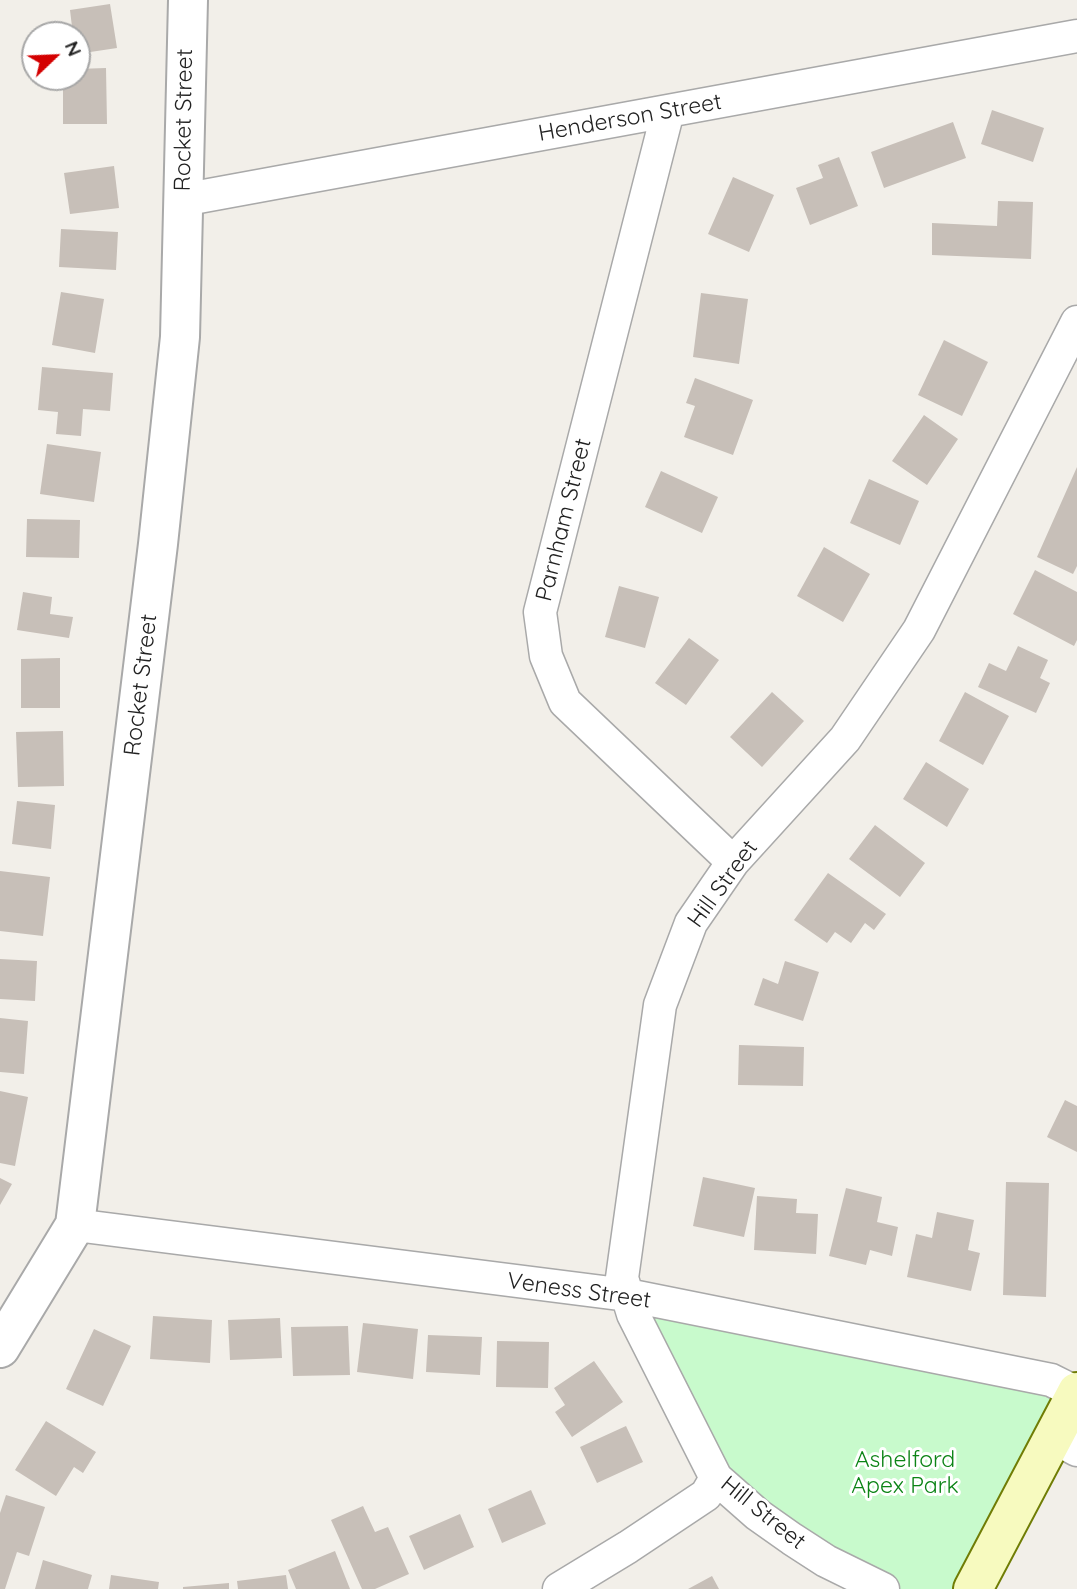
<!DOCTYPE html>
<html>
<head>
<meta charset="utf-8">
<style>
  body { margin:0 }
  #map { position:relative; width:1077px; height:1589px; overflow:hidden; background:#f2efe9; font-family:Quicksand,sans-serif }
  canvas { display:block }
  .north { position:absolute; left:21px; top:21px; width:70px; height:70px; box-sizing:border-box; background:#fff; border:2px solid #a7a7a7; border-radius:50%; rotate:67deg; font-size:19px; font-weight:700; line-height:28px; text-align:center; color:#222 }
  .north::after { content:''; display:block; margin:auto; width:24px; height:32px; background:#d40000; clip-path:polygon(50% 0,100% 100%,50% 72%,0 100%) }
</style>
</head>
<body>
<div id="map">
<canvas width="1077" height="1589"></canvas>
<div class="north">N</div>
</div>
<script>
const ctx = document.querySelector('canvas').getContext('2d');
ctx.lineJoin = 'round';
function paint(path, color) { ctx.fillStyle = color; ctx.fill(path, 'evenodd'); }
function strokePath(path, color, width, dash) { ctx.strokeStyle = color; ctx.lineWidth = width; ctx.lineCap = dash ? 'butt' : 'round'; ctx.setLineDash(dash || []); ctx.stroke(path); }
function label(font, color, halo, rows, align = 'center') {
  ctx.font = font + ' Quicksand,sans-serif'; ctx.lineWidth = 6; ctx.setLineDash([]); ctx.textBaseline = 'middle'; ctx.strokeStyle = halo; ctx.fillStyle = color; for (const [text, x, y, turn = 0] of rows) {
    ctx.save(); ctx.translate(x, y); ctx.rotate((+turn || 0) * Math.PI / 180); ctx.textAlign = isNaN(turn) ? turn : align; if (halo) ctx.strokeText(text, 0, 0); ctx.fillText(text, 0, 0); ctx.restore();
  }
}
const park = new Path2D(`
  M 627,1295 L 1077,1393 L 973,1589 L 883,1589 L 716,1478 Z`);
const building = new Path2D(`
  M 110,4 L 117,48 L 77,54 L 77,35 L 73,35 L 70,10 Z
  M 106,68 L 107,124 L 63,124 L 63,77 L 77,77 L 77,69 Z
  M 992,110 L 1044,128 L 1033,162 L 981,144 Z
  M 953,122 L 966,158 L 884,188 L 871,152 Z
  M 839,157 L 858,206 L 810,225 L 796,188 L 823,178 L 818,165 Z
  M 114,166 L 119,208 L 70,214 L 64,173 Z
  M 733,177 L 774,195 L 749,252 L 708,234 Z
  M 998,201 L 1033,202 L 1031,259 L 932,255 L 932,223 L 997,226 Z
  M 61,229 L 118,232 L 116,270 L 59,267 Z
  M 61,292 L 104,299 L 95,353 L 52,345 Z
  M 701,293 L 748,299 L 739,364 L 693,357 Z
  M 944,340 L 988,362 L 962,416 L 918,395 Z
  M 42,367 L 113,373 L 110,411 L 83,409 L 81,436 L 56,434 L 58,412 L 38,410 Z
  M 695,378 L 753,400 L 733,455 L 684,437 L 695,406 L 686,403 Z
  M 924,415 L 958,439 L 927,485 L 892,461 Z
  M 47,444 L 101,452 L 94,502 L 40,494 Z
  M 1077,467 L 1077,566 L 1073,574 L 1037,557 Z
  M 661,471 L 718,497 L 702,533 L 645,507 Z
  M 869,479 L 919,501 L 900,545 L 850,523 Z
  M 27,519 L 80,520 L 79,558 L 26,557 Z
  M 824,547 L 870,574 L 843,622 L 797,596 Z
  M 1035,570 L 1077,592 L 1077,640 L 1074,646 L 1013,614 Z
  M 619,586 L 659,597 L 645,648 L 605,637 Z
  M 23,592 L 52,597 L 50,614 L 73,617 L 69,638 L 17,630 Z
  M 689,638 L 719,660 L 686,705 L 655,683 Z
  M 1018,646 L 1048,660 L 1040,678 L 1050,683 L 1036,713 L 978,687 L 989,663 L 1006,671 Z
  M 60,658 L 60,708 L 21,708 L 21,659 Z
  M 772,692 L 804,721 L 762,767 L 730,737 Z
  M 965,692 L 1009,716 L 983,765 L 939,741 Z
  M 63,731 L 64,786 L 18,787 L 16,732 Z
  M 926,762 L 969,789 L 947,827 L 903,799 Z
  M 17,801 L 55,805 L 51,849 L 12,844 Z
  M 875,825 L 925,863 L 900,897 L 849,859 Z
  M 0,871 L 50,877 L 43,936 L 0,931 Z
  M 828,873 L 886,914 L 874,930 L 865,923 L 851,943 L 835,932 L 827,943 L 794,920 Z
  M 0,959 L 37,961 L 35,1001 L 0,999 Z
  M 785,961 L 819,972 L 803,1021 L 754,1005 L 763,978 L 778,984 Z
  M 0,1018 L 28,1021 L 24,1074 L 0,1072 Z
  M 739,1045 L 804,1047 L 803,1086 L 738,1085 Z
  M 0,1091 L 28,1097 L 15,1166 L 0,1163 Z
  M 1065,1100 L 1077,1106 L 1077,1152 L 1047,1137 Z
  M 703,1177 L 755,1188 L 744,1237 L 693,1226 Z
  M 0,1178 L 12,1184 L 0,1205 Z
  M 1006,1182 L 1049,1183 L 1046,1297 L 1003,1295 Z
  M 846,1188 L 882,1197 L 877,1222 L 898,1227 L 892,1256 L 870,1250 L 866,1265 L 829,1256 Z
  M 757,1196 L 797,1199 L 796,1213 L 818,1214 L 816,1254 L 754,1250 Z
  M 937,1212 L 974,1220 L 968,1250 L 980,1253 L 971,1291 L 907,1277 L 916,1234 L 932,1238 Z
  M 153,1316 L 212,1320 L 210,1363 L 150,1359 Z
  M 280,1318 L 282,1358 L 230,1360 L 228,1320 Z
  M 363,1323 L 418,1329 L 413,1379 L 357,1372 Z
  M 348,1326 L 350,1375 L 293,1376 L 291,1327 Z
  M 94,1329 L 131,1346 L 103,1406 L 66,1389 Z
  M 428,1335 L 482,1337 L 480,1375 L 426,1372 Z
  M 497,1341 L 549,1342 L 548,1388 L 496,1387 Z
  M 594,1361 L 623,1402 L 572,1437 L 555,1412 L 565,1405 L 554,1388 Z
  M 46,1421 L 96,1452 L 83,1473 L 74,1467 L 56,1496 L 15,1470 Z
  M 626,1426 L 643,1462 L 597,1483 L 580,1447 Z
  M 531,1490 L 546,1524 L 502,1543 L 488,1509 Z
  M 6,1495 L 45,1507 L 29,1556 L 17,1552 L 5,1589 L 0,1589 L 0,1513 Z
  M 363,1506 L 375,1532 L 388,1527 L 409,1574 L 375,1589 L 362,1589 L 331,1520 Z
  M 460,1514 L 474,1547 L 424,1570 L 409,1536 Z
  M 335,1551 L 350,1589 L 296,1589 L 288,1570 Z
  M 43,1560 L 92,1575 L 88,1589 L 35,1589 Z
  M 111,1575 L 159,1582 L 158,1589 L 109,1589 Z
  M 286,1575 L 288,1589 L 238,1589 L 237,1581 Z
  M 712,1576 L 719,1589 L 688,1589 Z
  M 229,1583 L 229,1589 L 183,1589 L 183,1587 Z`);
const minor = new Path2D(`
  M 668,111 L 540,612 L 546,656 L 565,702 L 733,862
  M 182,200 L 1077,36
  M 75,1225 L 627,1295 L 1051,1380 L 1077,1393
  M 1053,1437 L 1077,1450
  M 559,1589 L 628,1547 L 706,1495 L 716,1478
  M 883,1589 L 826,1561 L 792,1539 L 758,1515 L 716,1478 L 633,1314 L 622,1278 L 660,1005 L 691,923 L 733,862 L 845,739 L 919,630 L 1077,322`);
const tertiary = new Path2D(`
  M 0,1348 L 75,1225 L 158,544 L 180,337 L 188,0`);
const secondary = new Path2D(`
  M 973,1589 L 1077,1392`);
const streetNames = [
  ["Henderson Street",630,118,-10],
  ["Rocket Street",184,120,-89],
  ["Parnham Street",564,520,-76],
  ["Rocket Street",141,685,-83],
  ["Hill Street",723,884,-54],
  ["Veness Street",579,1291,8],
  ["Hill Street",763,1513,39]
];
const parkNames = [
  ["Ashelford",905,1460],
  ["Apex Park",905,1486]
];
paint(park, '#c8facc');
paint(building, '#c7bfb8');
strokePath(minor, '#a9a9a9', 35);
strokePath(tertiary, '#a9a9a9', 42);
strokePath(secondary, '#707d05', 42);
strokePath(minor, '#fff', 32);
strokePath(tertiary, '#fff', 38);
strokePath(secondary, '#f7fabf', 38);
label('23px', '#222', '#fff', streetNames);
label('23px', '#0c8416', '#fff', parkNames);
</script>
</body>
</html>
